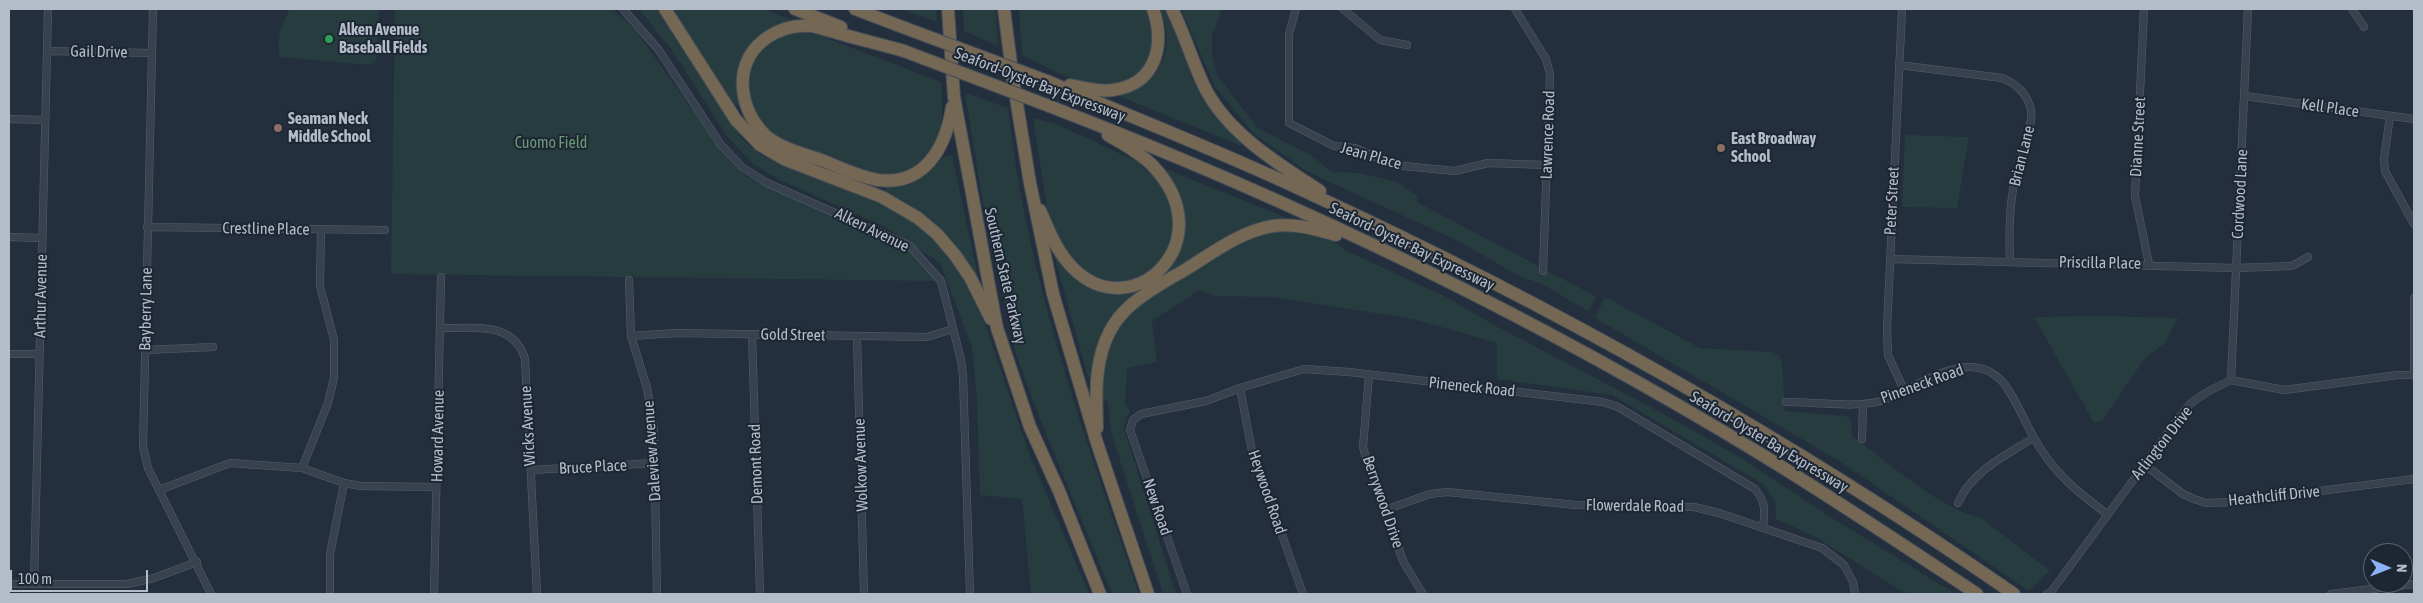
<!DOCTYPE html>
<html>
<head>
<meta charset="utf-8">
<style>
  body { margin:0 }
  #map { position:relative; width:2423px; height:603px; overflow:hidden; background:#242f3e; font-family:"Asap Condensed",sans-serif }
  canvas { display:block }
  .frame { position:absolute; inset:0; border:10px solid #b4bcc9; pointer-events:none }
  .north { position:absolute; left:2363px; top:543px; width:50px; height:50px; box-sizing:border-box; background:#1d2633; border:1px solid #59626f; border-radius:50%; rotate:91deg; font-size:14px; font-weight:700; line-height:20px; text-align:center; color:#b4bcc9 }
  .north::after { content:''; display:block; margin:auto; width:18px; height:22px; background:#8ab4f8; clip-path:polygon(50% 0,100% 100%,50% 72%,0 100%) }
  .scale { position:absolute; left:10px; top:570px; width:138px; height:22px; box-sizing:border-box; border:2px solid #b4bcc9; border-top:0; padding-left:6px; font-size:15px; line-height:18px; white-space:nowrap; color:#b4bcc9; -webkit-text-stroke:4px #1d2633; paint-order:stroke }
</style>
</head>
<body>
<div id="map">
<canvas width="2423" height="603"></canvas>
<div class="frame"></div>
<div class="north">N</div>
<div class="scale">100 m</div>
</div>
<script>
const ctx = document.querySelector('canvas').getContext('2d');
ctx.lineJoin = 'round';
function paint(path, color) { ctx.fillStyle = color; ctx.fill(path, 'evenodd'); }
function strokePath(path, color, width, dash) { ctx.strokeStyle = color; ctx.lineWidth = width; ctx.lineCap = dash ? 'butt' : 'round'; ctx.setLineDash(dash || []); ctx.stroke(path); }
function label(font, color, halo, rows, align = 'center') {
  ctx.font = font + ' "Asap Condensed",sans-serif'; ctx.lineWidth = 4; ctx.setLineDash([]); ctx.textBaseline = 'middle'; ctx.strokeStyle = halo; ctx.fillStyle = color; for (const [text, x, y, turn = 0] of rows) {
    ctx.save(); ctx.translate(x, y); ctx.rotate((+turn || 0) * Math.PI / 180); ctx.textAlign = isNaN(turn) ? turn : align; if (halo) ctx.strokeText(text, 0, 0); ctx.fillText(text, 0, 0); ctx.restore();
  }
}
const green = new Path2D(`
  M 290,9 L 379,9 L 376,62 L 371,65 L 280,57 C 275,43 283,21 290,9 Z
  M 395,9 L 612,9 L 634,28 L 726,157 L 743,174 L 765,186 L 908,248 L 936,281 L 391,274 Z
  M 639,9 L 657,9 L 661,13 L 743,140 L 762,155 L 888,206 L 925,228 L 961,269 L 980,309 L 1029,453 L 1089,594 L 1031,594 L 1022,499 L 980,495 L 977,398 L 972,347 L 940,263 L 885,227 L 780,180 L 752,163 L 727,136 L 671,49 Z
  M 673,9 L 765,9 L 796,22 C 748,38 732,49 739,104 L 734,106 Z
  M 901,9 L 936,9 L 937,22 Z
  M 963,9 L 996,9 L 998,46 L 964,31 Z
  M 1019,9 L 1150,9 C 1156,34 1160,49 1142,70 C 1135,78 1120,87 1109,87 C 1079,87 1048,67 1022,55 Z
  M 1160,9 L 1169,9 L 1187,54 L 1243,142 L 1243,145 L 1239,145 L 1114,94 C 1145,93 1166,70 1167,39 C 1167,30 1162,18 1160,9 Z
  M 1181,9 L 1222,9 L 1212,36 L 1212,55 L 1217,75 L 1258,128 L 1311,155 L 1332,172 L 1360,173 L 1397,182 L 1417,196 L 1417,202 L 1597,297 L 1588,311 L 1540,283 L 1521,277 L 1458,241 L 1308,172 L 1254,134 L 1215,87 Z
  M 815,29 L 829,39 L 941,82 C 943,120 947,155 906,172 C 895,176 884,178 872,175 C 857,172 841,163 826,158 C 805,150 778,143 763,125 C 741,101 746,55 775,39 C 788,32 801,31 815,29 Z
  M 965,93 L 1008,108 C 1026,276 1084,435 1139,594 L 1112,594 L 1040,419 L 1016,354 L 988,235 Z
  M 1033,118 L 1054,123 L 1138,162 L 1160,183 L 1174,212 L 1172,245 L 1152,272 L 1123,283 L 1092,279 L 1074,264 L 1058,241 L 1048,214 Z
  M 1905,135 L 1969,137 L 1957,208 L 1902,207 Z
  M 952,155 L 978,277 L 975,280 L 964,259 L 885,194 L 885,185 C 897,186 912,183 923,176 C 934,169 938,156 952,155 Z
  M 1166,169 L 1297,222 L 1272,223 L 1169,272 L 1167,269 L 1184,227 L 1162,171 Z
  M 1282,230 L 1321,234 L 1349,252 L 1446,297 L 1494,325 L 1662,413 L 1741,458 L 1824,513 L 1956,594 L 1906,594 L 1814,536 L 1776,519 L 1775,501 L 1763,484 L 1612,395 L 1497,379 L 1497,343 L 1413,319 L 1273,297 L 1215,296 L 1200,290 L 1152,321 L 1157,362 L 1127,368 L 1125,404 L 1130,411 L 1127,416 L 1124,429 L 1176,594 L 1163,594 L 1111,432 L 1108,401 L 1103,400 C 1102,378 1101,353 1113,333 C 1136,295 1207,262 1246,239 L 1263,233 Z
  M 1053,251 C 1080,286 1094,290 1137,293 L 1091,377 L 1088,377 Z
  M 1605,297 L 1700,348 L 1772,352 L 1779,355 L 1782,363 L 1785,411 L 1846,416 L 1851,421 L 1852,436 C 1882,458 1946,513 1980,517 L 2050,571 L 2029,591 L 1841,462 L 1595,318 Z
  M 2101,316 L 2178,318 L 2165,343 L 2145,358 L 2103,420 L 2094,423 L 2034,317 Z`);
const minor = new Path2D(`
  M 153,9 L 143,447 L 148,468 L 211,594
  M 623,9 L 658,49 L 721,145 L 742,167 L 767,183 L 910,246 L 941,281 L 961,360 L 963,376 L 970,594
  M 1296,9 L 1289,34 L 1289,123 L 1334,146 L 1355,148 L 1393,165 L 1455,171 L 1488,163 L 1547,165
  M 1343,9 L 1380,40 L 1407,45
  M 1515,9 L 1546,59 L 1550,74 L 1543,271
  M 1902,9 L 1887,328 L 1888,355 L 1904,390
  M 2144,9 L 2135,196 L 2149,264
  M 2352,9 L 2364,27
  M 47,51 L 152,53
  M 1899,65 L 2002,78 C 2017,84 2027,93 2031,110 C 2034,124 2018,167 2014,185 C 2009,209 2009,236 2010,261
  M 2245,96 L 2414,119
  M 2390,116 L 2384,159 L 2385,171 L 2414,224
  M 9,119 L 45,120
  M 147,227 L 385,230
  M 9,237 L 42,238
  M 1890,259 L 2236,268 L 2292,266 L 2308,257
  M 629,280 L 631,336 L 647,388 L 654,430 L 657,594
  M 440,328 C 474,329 513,320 525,359 L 537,594
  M 752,334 L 760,594
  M 631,336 L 676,333 L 927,337 L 953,329
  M 857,337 L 864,594
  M 145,350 L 213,347
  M 9,354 L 39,354
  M 1369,375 L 1363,447 L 1369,469 L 1404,563 L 1423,594
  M 2414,375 L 2414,298
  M 2231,380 L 2248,9
  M 1240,388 L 1252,451 L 1303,594
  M 1786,402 C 1812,402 1857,408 1881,401 C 1919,388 1971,342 2005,385 C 2017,401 2024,421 2034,438 C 2053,472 2076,491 2107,514
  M 1862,439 L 1863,404
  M 2145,465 L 2183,494 L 2194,499 L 2206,503 L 2233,502 L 2414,479
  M 302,468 L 328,403 L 334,378 L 334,340 L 320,286 L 321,229
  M 531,470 L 655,463
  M 159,490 L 230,463 L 302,468 L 344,483 L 361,486 L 436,487
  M 1958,503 C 1972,471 2005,456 2033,438
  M 1385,510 L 1430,494 L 1447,492 L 1576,505 L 1694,507 L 1719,513 L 1822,548 L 1844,565 L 1853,582 L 1855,594
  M 9,584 L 127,584 L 154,578 L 197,562
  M 34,584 L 48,9
  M 330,594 L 330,554 L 344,483
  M 434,594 L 441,277
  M 1187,594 L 1130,430 L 1133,420 L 1141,414 L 1206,401 L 1240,388 L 1304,369 L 1349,372 L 1603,402 L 1618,407 L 1755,489 C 1766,502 1765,511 1763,527
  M 2047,594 L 2051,592 L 2178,419 L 2191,403 L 2207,392 L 2231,380 L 2284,390 L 2398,375 L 2414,375
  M 2331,594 L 2414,584`);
const motorway = new Path2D(`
  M 665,9 L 736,120 L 760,145 L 786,160 L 882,197 L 918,218 L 937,234 L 955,255 L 970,277 L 991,319
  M 795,9 L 841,27
  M 855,9 L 905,28
  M 948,9 L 954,97 L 997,328 L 1030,427 L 1059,491 L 1100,594
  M 1004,9 L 1013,80 L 1030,183 L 1053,294 L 1097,443 L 1148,594
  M 1172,9 C 1185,35 1193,64 1206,90 C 1230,135 1279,164 1320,191
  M 904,51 C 883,45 862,40 841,34 C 832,32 822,28 812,26 C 780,23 747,43 743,77 C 741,98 749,119 765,135 C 781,149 805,154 824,161 C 841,168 859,177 878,180 C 925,186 946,147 952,107
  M 1047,81 C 1131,117 1217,150 1300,189 C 1549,303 1788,438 2014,594
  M 1070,85 C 1084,88 1099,92 1113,90 C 1157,84 1165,44 1153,9
  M 1049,106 C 1297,201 1537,318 1764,456 C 1836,500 1906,547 1977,594
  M 1040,210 C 1049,231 1057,253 1074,269 C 1133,327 1225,240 1152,165 C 1139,152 1123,144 1108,135
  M 1097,428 C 1096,395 1094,361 1110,331 C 1115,321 1123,312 1131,305 C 1147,291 1167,280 1185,270 C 1212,253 1241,231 1273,226 C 1295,223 1315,229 1336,235`);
const motorwayBridge = new Path2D(`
  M 905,28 L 1047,81
  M 904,51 L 1049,106`);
const markers = [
  [329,39,5,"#2e9e5b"],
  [278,128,5,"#8d6e63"],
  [1721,148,5,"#8d6e63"]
];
const poiNames = [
  ["Alken Avenue",339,30],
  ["Baseball Fields",339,48],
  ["Seaman Neck",288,119],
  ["Middle School",288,137],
  ["East Broadway",1731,139],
  ["School",1731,157]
];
const streetNames = [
  ["Gail Drive",99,52,1],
  ["Seaford-Oyster Bay Expressway",1040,85,21],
  ["Kell Place",2330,108,8],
  ["Lawrence Road",1548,135,-88],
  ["Dianne Street",2138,137,-87],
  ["Jean Place",1371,156,16],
  ["Brian Lane",2022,156,-76],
  ["Cordwood Lane",2240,194,-87],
  ["Peter Street",1892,201,-87],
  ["Crestline Place",266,229,1],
  ["Alken Avenue",872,230,26],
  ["Seaford-Oyster Bay Expressway",1412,247,26],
  ["Priscilla Place",2100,263,1],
  ["Southern State Parkway",1005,276,77],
  ["Arthur Avenue",41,296,-89],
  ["Bayberry Lane",146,309,-89],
  ["Gold Street",793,335,1],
  ["Pineneck Road",1922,384,-20],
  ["Pineneck Road",1472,387,6],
  ["Wicks Avenue",528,426,-93],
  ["Howard Avenue",438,436,-89],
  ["Seaford-Oyster Bay Expressway",1769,442,31],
  ["Arlington Drive",2162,443,-52],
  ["Daleview Avenue",652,451,-94],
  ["Demont Road",756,464,-92],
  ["Wolkow Avenue",861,465,-92],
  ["Bruce Place",593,467,-3],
  ["Heywood Road",1267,492,71],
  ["Heathcliff Drive",2274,496,-6],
  ["Berrywood Drive",1383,502,71],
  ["Flowerdale Road",1635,506,1],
  ["New Road",1157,507,71]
];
const parkNames = [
  ["Cuomo Field",551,143]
];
paint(green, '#263c3f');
strokePath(minor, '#565f6c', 8);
strokePath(motorway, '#434c59', 14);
strokePath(minor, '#38414e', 7);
strokePath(motorway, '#746855', 12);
strokePath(motorwayBridge, '#434c59', 14, []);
strokePath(motorwayBridge, '#746855', 12);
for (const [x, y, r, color] of markers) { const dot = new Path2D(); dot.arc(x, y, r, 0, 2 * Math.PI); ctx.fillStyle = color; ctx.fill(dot); strokePath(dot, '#1d2633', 2); }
label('bold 16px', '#b4bcc9', '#1d2633', poiNames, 'left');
label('16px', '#b4bcc9', '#1d2633', streetNames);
label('16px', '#6b9a76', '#1d2633', parkNames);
</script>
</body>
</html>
